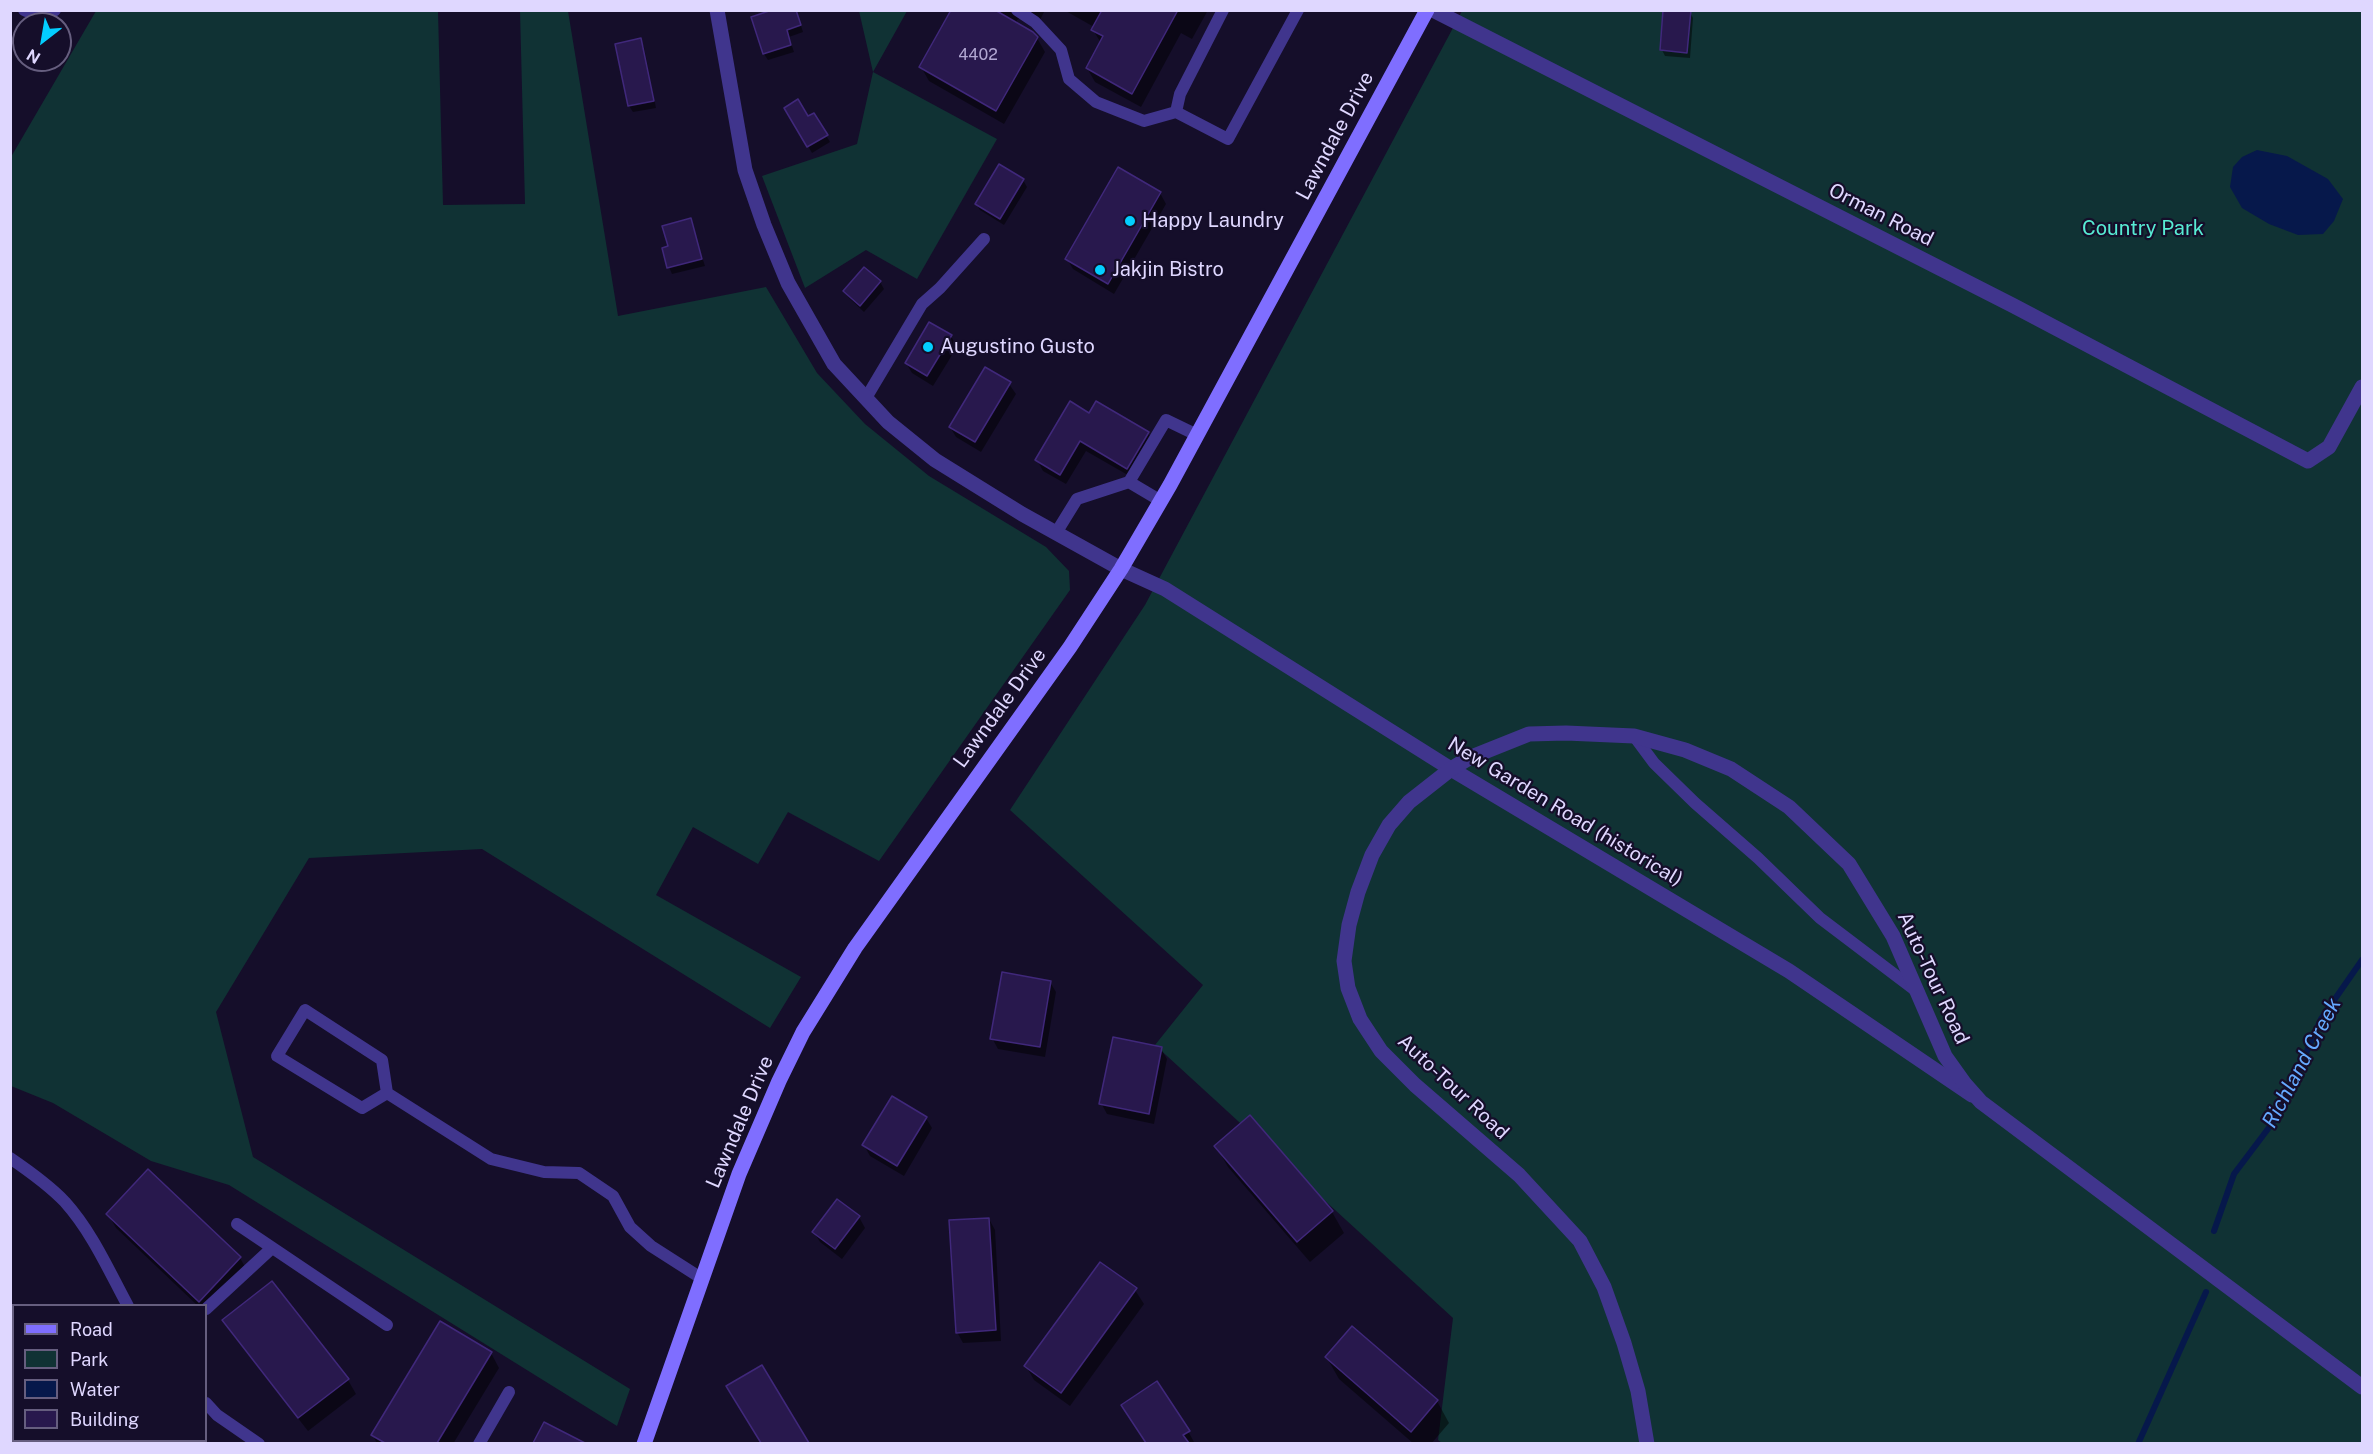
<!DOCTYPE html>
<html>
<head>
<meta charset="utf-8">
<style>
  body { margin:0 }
  #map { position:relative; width:2373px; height:1454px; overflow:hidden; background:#150e2a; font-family:"Public Sans",sans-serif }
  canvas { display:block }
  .frame { position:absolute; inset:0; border:12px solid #dfd7ff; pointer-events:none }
  .legend { position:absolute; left:12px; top:1304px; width:195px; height:138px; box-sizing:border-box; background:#150e2a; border:2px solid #665e7f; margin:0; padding:8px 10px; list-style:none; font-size:18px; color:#dfd7ff }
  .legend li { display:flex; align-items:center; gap:12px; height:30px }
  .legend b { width:30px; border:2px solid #665e7f }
  .north { position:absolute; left:12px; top:12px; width:60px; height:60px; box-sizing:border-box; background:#150e2a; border:2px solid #665e7f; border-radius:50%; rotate:211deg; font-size:16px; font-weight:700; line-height:24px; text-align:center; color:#dfd7ff }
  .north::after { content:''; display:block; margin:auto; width:21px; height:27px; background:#03ceff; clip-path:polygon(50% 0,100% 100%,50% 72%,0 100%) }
</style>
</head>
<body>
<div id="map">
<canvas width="2373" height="1454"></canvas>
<div class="frame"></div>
<ul class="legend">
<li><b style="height:8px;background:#7f6eff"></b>Road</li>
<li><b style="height:16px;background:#103234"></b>Park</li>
<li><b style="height:16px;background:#06184b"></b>Water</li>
<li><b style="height:16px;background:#28184d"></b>Building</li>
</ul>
<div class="north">N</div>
</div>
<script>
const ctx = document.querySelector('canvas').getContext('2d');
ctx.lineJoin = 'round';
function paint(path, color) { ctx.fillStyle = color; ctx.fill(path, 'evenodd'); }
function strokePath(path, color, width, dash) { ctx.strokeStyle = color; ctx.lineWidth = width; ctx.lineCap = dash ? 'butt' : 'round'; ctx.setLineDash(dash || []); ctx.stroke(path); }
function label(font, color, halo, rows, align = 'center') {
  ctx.font = font + ' "Public Sans",sans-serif'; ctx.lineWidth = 4.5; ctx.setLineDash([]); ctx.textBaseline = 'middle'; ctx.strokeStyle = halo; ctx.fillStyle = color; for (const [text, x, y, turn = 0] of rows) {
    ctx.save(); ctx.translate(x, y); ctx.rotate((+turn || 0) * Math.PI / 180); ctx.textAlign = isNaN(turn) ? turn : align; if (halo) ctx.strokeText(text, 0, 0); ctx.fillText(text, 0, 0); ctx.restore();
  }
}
const green = new Path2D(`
  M 96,11 L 438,11 L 443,205 L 525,204 L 520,11 L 568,11 L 618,316 L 766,287 L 817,373 L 865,424 L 929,476 L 1046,547 L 1069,571 L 1070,590 L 879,861 L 788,812 L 758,864 L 693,827 L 656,895 L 801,977 L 770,1028 L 482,849 L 309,858 L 216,1012 L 253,1157 L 630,1389 L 617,1426 L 229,1185 L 151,1161 L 53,1103 L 11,1086 L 11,157 Z
  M 859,11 L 907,11 L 873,72 L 997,139 L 917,279 L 866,250 L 805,288 L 762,176 L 857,144 L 873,72 Z
  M 1462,11 L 2362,11 L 2362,1443 L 1442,1443 L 1438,1440 L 1453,1318 L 1155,1045 L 1203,985 L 1010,810 L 1145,605 Z`);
const water = new Path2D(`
  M 2257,150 L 2287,156 L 2328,179 L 2343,199 L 2334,221 L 2323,234 L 2298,235 L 2269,224 L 2242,208 L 2230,187 L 2233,167 L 2242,157 Z`);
const shadow = new Path2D(`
  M 796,10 L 803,32 L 789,37 L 794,52 L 768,60 L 764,54 Z
  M 953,10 L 1045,10 L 1039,22 L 1027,15 L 1017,20 L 1017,23 L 1037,38 L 1045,52 L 1004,124 L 929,81 L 921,67 Z
  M 1064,10 L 1208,10 L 1192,39 L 1181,33 L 1141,107 L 1095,82 L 1087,68 L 1101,43 L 1093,30 L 1094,27 Z
  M 1690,12 L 1693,18 L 1690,58 L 1665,56 L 1662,50 Z
  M 640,40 L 644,47 L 656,108 L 633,112 L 629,106 L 617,45 Z
  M 786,108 L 808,118 L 814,115 L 830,142 L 812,153 Z
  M 1119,169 L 1160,193 L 1166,204 L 1114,294 L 1073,269 L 1067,259 Z
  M 1023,180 L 1027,187 L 1004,225 L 980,210 L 976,204 Z
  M 690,220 L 705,266 L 672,274 L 669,267 L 669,247 Z
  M 864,269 L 880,282 L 884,289 L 864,312 L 849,298 L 845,291 Z
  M 951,336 L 957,347 L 933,386 L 912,373 L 906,363 Z
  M 1009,384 L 1016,394 L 981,452 L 956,437 L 950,427 Z
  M 1090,415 L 1148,433 L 1154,443 L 1133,478 L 1086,451 L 1066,484 L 1043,471 L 1037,460 Z
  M 1050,982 L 1056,992 L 1045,1057 L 998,1049 L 992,1038 Z
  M 1161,1049 L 1167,1059 L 1154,1124 L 1107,1114 L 1101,1103 Z
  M 926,1118 L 932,1128 L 904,1176 L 870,1156 L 864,1145 Z
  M 1216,1146 L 1332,1212 L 1344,1233 L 1310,1262 L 1228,1167 Z
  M 837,1201 L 859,1217 L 865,1228 L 842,1259 L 820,1242 L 814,1232 Z
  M 108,1214 L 240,1258 L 248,1272 L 208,1315 L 206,1313 L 206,1306 L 198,1306 L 116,1228 Z
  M 989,1219 L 995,1230 L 1001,1341 L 963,1343 L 957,1332 Z
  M 1135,1290 L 1144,1304 L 1070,1406 L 1034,1380 L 1026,1366 Z
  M 10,1306 L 14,1311 L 14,1327 L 10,1330 Z
  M 224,1320 L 348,1380 L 356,1394 L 308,1431 L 232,1334 Z
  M 1353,1328 L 1437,1401 L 1449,1423 L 1431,1444 L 1414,1444 L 1339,1379 L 1327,1358 Z
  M 491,1353 L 499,1368 L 453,1444 L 377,1444 L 373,1435 Z
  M 762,1367 L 807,1444 L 762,1444 L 732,1393 Z
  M 1129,1416 L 1188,1431 L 1194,1442 L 1147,1444 Z
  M 545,1424 L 582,1444 L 535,1444 Z
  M 81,1440 L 172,1440 L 175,1444 L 84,1444 Z`);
const stream = new Path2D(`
  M 2214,1231 L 2234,1174 L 2280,1113 L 2321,1019 L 2362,960
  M 2138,1444 L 2206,1292`);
const building = new Path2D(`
  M 772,10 L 796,10 L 801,25 L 787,30 L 791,45 L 763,54 L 751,17 Z
  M 951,10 L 995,10 L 1033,32 L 1038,37 L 996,111 L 919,67 Z
  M 1102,10 L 1178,10 L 1132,94 L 1086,68 L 1103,36 L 1091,30 Z
  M 1663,10 L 1691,10 L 1687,53 L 1660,50 Z
  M 641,38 L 654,101 L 628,106 L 615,44 Z
  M 798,99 L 808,116 L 814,113 L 828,135 L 807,147 L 784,108 Z
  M 999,164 L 1024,179 L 1000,219 L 975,204 Z
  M 1118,167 L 1161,192 L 1108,284 L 1065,259 Z
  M 691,218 L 702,259 L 667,268 L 662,248 L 668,246 L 662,226 Z
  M 864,267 L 881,281 L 860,306 L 843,291 Z
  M 929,322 L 952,335 L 927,376 L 905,363 Z
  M 985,367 L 1011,382 L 975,442 L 949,427 Z
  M 1070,401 L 1089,413 L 1096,401 L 1149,432 L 1127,469 L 1080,441 L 1060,475 L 1035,460 Z
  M 1002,972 L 1051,981 L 1040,1047 L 990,1039 Z
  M 1113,1037 L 1162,1047 L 1149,1114 L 1099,1104 Z
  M 892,1096 L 927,1117 L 897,1166 L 862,1145 Z
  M 1250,1115 L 1333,1211 L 1297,1242 L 1214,1146 Z
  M 148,1169 L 241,1257 L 199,1302 L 106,1214 Z
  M 837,1199 L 860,1216 L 835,1249 L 812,1232 Z
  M 989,1218 L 996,1330 L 956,1333 L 949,1220 Z
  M 1100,1262 L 1137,1288 L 1061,1393 L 1024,1366 Z
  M 272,1281 L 349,1379 L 298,1418 L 222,1320 Z
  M 440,1321 L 492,1352 L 437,1443 L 385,1443 L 371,1435 Z
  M 1352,1326 L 1438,1400 L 1411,1432 L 1325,1357 Z
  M 762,1365 L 809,1443 L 761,1443 L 726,1386 Z
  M 1157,1381 L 1190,1431 L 1183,1435 L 1189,1443 L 1146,1443 L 1121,1405 Z
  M 544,1422 L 585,1443 L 533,1443 Z`);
const service = new Path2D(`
  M 24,10 C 36,15 44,19 55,10
  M 1017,10 L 1035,22 L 1061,50 L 1069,79 L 1096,102 L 1144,121 L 1176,112 L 1228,139 L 1298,10
  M 1176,112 L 1180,94 L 1223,10
  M 866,398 L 922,304 L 940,288 L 984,239
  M 1161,501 L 1129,482 L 1166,420 L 1197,435
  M 1056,533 L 1077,499 L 1129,482
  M 1634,736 L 1654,763 L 1695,803 L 1758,858 L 1820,918 L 1919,993
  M 387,1093 L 382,1060 L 305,1010 L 277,1056 L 362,1108 L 387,1093 L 491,1159 L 544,1172 L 579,1173 L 613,1196 L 630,1227 L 651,1246 L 701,1278
  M 10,1158 C 29,1171 49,1185 65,1202 C 92,1232 109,1271 128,1306
  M 237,1224 L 387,1325
  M 206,1309 L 272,1248
  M 206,1403 L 217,1415 L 259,1444
  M 479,1444 L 509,1392`);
const pedestrian = new Path2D(`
  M 1121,569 L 1165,589 L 1451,769 L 1789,971 L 1972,1095`);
const minor = new Path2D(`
  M 717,10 L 745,170 L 764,225 L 788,283 L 834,364 L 888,422 L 935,460 L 1022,514 L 1121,569
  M 1433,10 L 2014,306 L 2308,461 L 2329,447 L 2362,387
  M 1647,1444 L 1638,1391 L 1624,1343 L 1604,1287 L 1580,1241 L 1519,1175 L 1415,1085 L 1381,1051 L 1360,1019 L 1348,988 L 1344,961 L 1349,925 L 1358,892 L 1372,855 L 1389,825 L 1409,802 L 1451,769 L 1469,758 L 1529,734 L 1566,733 L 1634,736 L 1685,750 L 1731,769 L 1789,807 L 1849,864 L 1893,936 L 1945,1056 L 1965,1084 L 1981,1102 L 2362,1387`);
const secondary = new Path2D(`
  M 644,1444 L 739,1174 L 779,1081 L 803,1032 L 855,948 L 1070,647 L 1121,569 L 1170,485 L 1427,10`);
const markers = [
  [1130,221,6,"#03ceff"],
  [1100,270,6,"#03ceff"],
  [928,347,6,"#03ceff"]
];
const numberNames = [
  ["4402",978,55]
];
const streetNames = [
  ["Lawndale Drive",1335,136,-62],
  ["Orman Road",1881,215,27],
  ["Lawndale Drive",1000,708,-54],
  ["New Garden Road (historical)",1565,812,31],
  ["Auto-Tour Road",1933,978,65],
  ["Auto-Tour Road",1453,1087,43],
  ["Lawndale Drive",740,1122,-67]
];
const poiNames = [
  ["Happy Laundry",1142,221],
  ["Jakjin Bistro",1112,270],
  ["Augustino Gusto",940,347]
];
const parkNames = [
  ["Country Park",2143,229]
];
const waterNames = [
  ["Richland Creek",2302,1063,-62]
];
paint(green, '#103234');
paint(water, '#06184b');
paint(shadow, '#0007');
strokePath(stream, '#06184b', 6);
paint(building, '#28184d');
strokePath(building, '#40287b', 1.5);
strokePath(service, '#40358d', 12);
strokePath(pedestrian, '#40358d', 15);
strokePath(minor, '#40358d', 15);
strokePath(secondary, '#7f6eff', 15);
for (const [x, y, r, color] of markers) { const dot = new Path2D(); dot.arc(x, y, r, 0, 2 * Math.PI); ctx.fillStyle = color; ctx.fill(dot); strokePath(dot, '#150e2a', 2); }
label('16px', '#b1a7d2', null, numberNames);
label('20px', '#dfd7ff', '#150e2a', streetNames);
label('20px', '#dfd7ff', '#150e2a', poiNames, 'left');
label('20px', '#57ebd3', '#150e2a', parkNames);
label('italic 21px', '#65a9ff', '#150e2a', waterNames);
</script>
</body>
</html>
